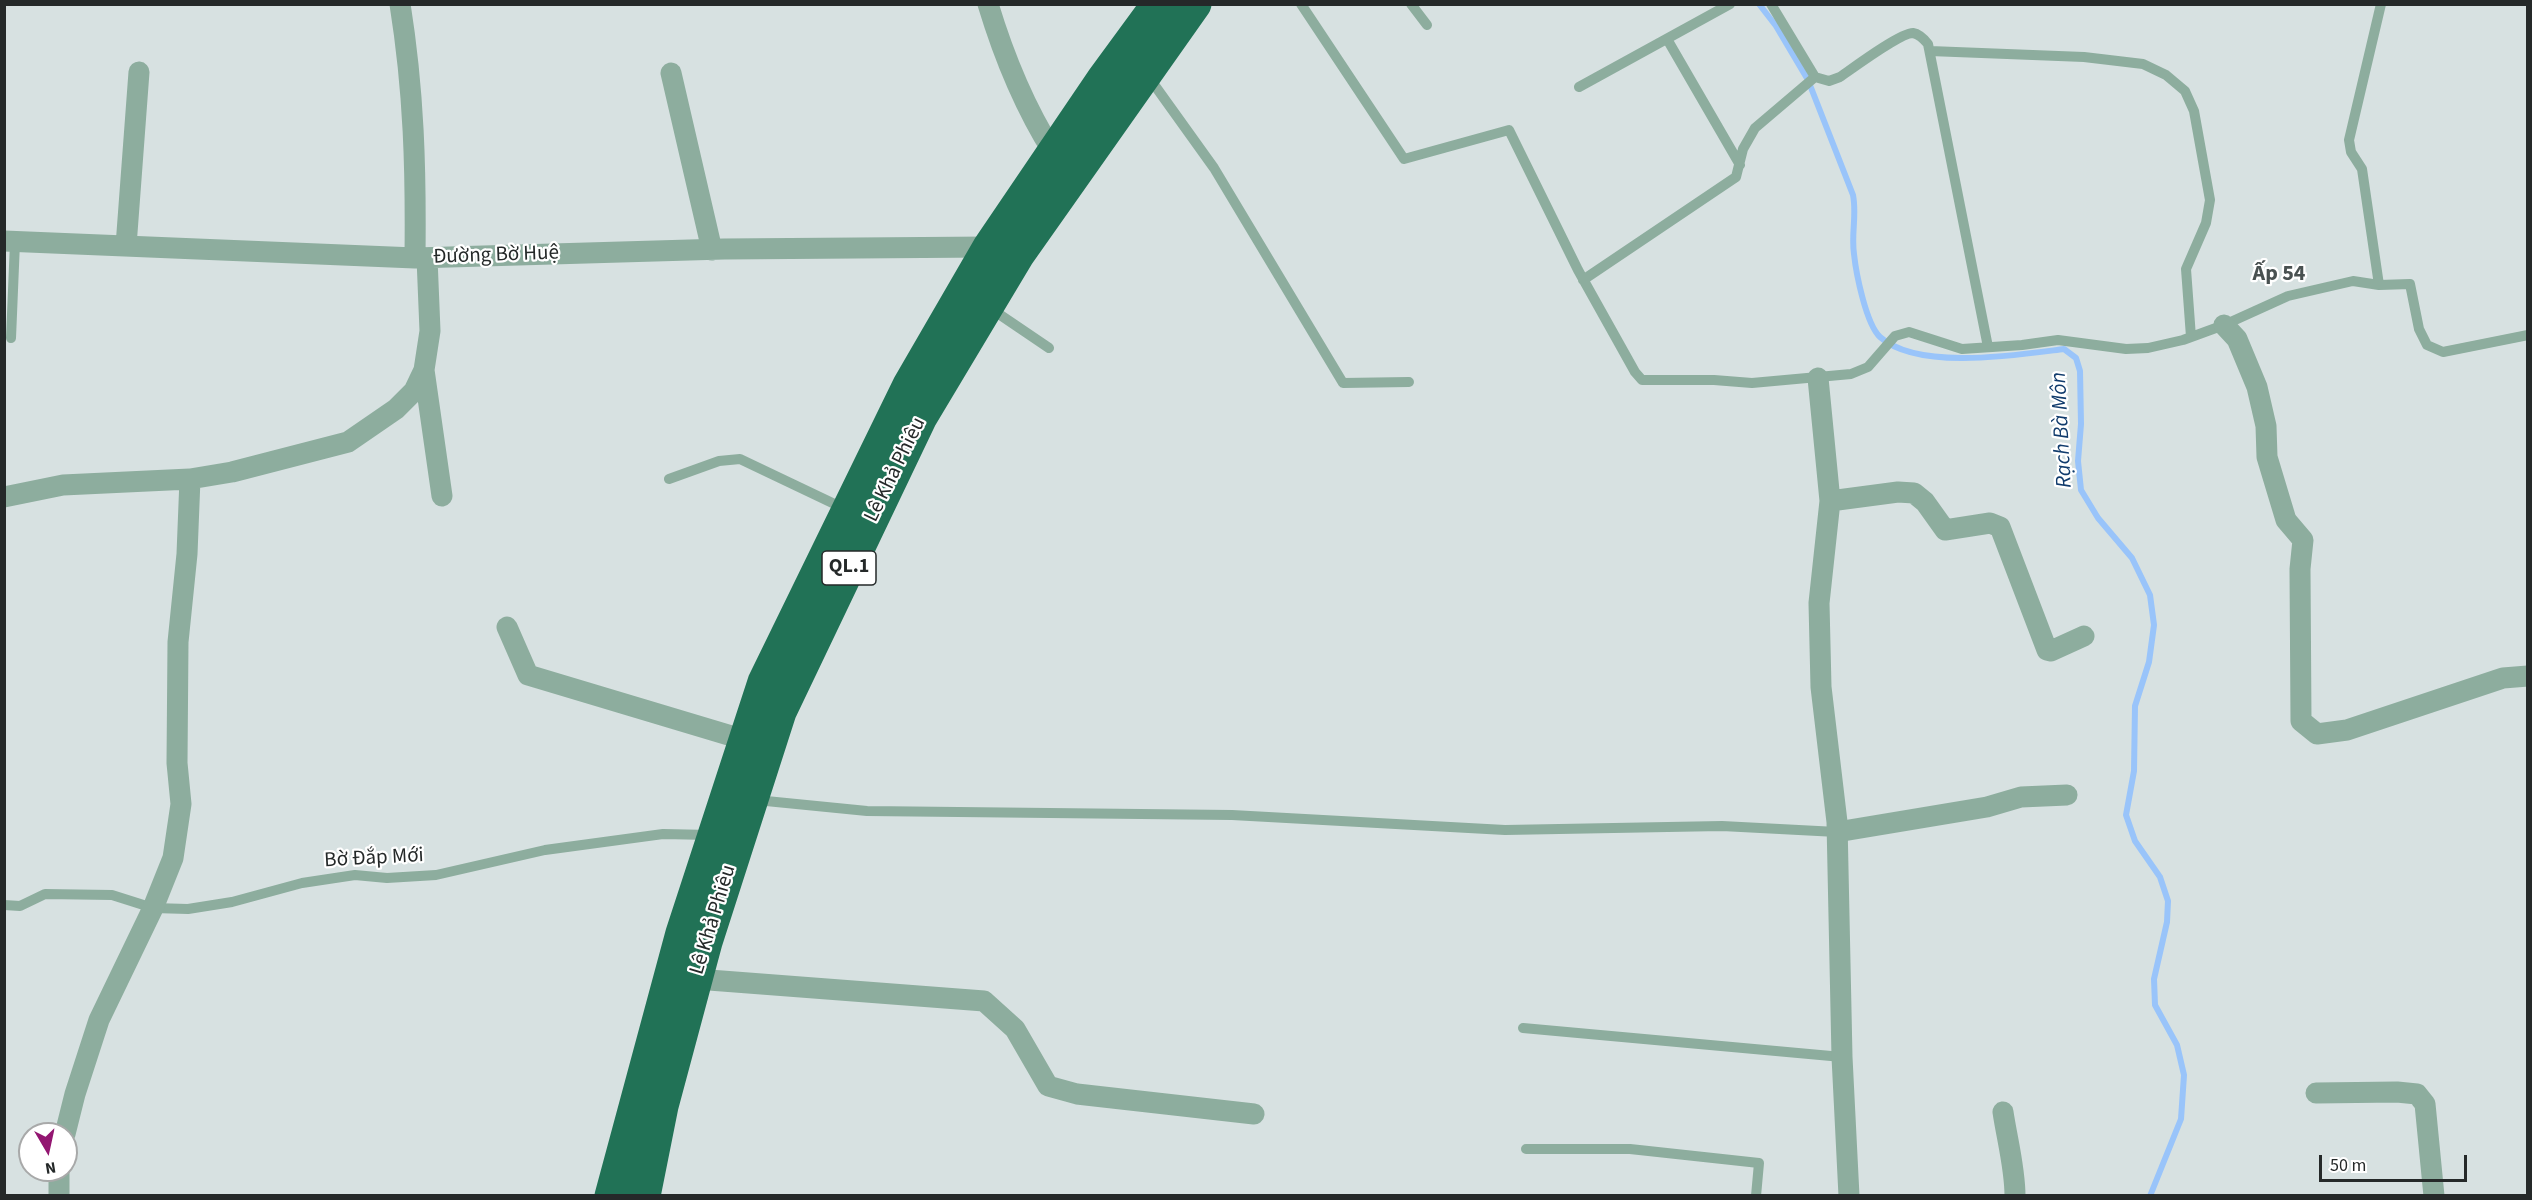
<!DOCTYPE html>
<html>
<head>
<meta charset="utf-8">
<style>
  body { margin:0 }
  #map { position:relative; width:2532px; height:1200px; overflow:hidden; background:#d7e1e1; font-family:"Source Sans 3",sans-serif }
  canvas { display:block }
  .frame { position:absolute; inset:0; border:6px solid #252929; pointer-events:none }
  .north { position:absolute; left:18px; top:1122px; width:60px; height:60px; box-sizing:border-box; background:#fff; border:2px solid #a8a9a9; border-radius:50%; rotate:171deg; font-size:16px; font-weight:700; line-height:24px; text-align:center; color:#252929 }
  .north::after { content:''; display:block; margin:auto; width:21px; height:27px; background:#931671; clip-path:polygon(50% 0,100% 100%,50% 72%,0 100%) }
  .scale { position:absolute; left:2319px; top:1155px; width:148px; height:27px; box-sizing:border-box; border:3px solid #252929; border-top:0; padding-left:8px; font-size:18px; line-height:21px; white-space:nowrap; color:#252929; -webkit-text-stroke:4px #fff; paint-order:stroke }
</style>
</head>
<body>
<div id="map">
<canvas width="2532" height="1200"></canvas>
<div class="frame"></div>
<div class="north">N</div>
<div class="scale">50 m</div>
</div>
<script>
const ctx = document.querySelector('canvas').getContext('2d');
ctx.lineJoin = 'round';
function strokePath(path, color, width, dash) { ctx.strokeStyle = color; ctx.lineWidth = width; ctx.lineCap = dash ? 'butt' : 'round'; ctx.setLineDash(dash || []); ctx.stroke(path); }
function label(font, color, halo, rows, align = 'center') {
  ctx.font = font + ' "Source Sans 3",sans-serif'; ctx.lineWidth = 4.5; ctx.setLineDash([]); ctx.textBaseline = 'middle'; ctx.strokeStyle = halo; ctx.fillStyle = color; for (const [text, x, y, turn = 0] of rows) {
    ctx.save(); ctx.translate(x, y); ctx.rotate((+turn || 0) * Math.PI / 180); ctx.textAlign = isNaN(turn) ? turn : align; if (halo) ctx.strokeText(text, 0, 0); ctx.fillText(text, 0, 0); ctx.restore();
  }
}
const stream = new Path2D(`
  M 1759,4 L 1776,26 L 1808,80 L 1853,195 C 1857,215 1851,234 1854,254 C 1856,273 1866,324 1880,337 C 1918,371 2017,355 2064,349 L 2076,358 L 2080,371 L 2081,424 L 2078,461 L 2081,490 L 2098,518 L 2132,558 L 2150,595 L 2154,625 L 2149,662 L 2135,706 L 2134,771 L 2126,815 L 2135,841 L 2160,877 L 2168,901 L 2167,922 L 2154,979 L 2155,1005 L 2177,1045 L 2184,1075 L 2181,1119 L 2150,1196`);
const lane = new Path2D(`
  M 1301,4 L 1404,159 L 1509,130 L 1578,270 L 1635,372 L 1642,380 L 1714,380 L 1752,383 L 1851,374 L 1868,367 L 1895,336 L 1909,332 L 1962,349 L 2022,345 L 2058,340 L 2126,349 L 2148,348 L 2183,340 L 2224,325 L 2288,296 L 2353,281 L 2379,285 L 2410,284 L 2419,329 L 2427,345 L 2443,352 L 2528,335
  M 1411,4 L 1427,25
  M 1771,4 L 1815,77 L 1829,81 L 1840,77 C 1853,68 1900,33 1913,33 C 1919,34 1924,39 1928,44 L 1988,347
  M 1667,39 L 1740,165
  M 1930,51 L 2084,57 L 2143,64 L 2166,75 L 2185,91 L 2194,111 L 2210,200 L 2206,223 L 2186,269 L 2191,337
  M 1148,76 L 1214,168 L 1343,383 L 1409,382
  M 1579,87 L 1730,4
  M 1583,280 L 1736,177 L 1743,149 L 1755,128 L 1815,77
  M 2379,285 L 2362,169 L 2351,152 L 2349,140 L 2381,4
  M 990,308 L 1049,348
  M 11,338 L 15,242
  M 669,479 L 719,461 L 740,459 L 845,509
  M 756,800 L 867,811 L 1232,815 L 1505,830 L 1722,826 L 1837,832
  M 4,905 L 20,906 L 45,894 L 112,895 L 153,908 L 188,909 L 232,902 L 302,883 L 355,875 L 387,878 L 436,875 L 545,850 L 663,834 L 710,835
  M 1523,1028 L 1842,1057
  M 1526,1149 L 1630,1149 L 1759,1163 L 1756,1196`);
const street = new Path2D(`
  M 400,4 C 414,92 416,169 415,258
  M 988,4 C 1004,57 1024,106 1053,152
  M 671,73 L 712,250
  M 4,241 L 415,258 L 724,249 L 989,247
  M 126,246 L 139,72
  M 2224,325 L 2237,339 L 2257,387 L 2266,426 L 2267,457 L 2286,520 L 2303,540 L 2300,569 L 2301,721 L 2317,734 L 2347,730 L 2503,678 L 2528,676
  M 424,370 L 442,496
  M 1818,378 L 1830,501 L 1819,603 L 1821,687 L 1837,822 L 1842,1057 L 1849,1196
  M 4,497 L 63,485 L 190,479
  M 1830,501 L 1898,492 L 1914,493 L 1925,502 L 1945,530 L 1990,523 L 2000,527 L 2047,650 L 2051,651 L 2084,636
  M 507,627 L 528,675 L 745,740
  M 1837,832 L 1987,807 L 2021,797 L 2067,795
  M 696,979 L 984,1001 L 1015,1029 L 1048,1086 L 1077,1094 L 1254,1114
  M 2316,1093 L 2397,1092 L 2417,1094 L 2425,1104 L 2434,1196
  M 2003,1112 C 2007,1139 2015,1168 2015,1196
  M 65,1134 L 75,1094 L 99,1020 L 153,908 L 173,858 L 181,804 L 177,763 L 178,642 L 187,554 L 190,479 L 232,472 L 348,442 L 396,409 L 414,391 L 424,370 L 430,331 L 427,258
  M 59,1196 L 59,1170`);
const highway = new Path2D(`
  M 611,1196 L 682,933 L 764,682 L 909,385 L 989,247 L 1103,79 L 1158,4
  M 644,1196 L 662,1106 L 706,942 L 780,712 L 921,417 L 1018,255 L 1195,4`);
const shields = [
  [849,568,54]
];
const shieldNames = [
  ["QL.1",849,568]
];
const streetNames = [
  ["Đường Bờ Huệ",496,256,-2],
  ["Lê Khả Phiêu",896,470,-64],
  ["Bờ Đắp Mới",374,859,-3],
  ["Lê Khả Phiêu",714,920,-73]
];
const neighbourhoodNames = [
  ["Ấp 54",2279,275]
];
const waterNames = [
  ["Rạch Bà Môn",2063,430,-93]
];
strokePath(stream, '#99c4fa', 6);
strokePath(lane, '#8dad9e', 10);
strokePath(street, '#8dad9e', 21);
strokePath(highway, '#217256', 33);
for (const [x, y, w] of shields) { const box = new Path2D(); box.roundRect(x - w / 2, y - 17, w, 34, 4.5); ctx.fillStyle = '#fff'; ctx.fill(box); strokePath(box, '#252929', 1.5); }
label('bold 20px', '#252929', null, shieldNames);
label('21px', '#252929', '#fff', streetNames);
label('bold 22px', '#495151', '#fff', neighbourhoodNames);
label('italic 22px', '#103b6c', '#fff', waterNames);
</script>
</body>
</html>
